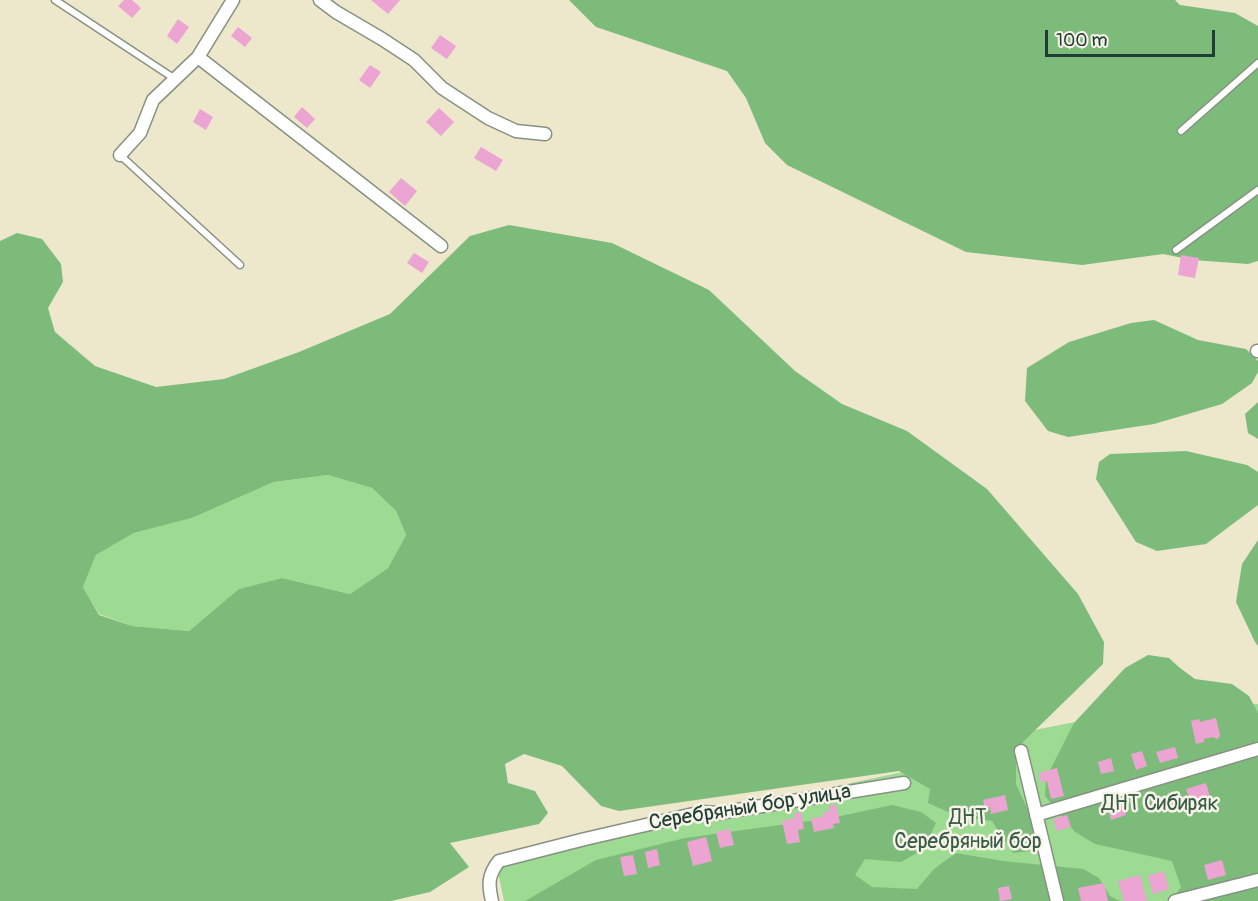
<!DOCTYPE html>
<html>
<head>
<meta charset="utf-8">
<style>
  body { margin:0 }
  #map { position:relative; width:1258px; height:901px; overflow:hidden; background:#ede7cb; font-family:Pangolin,sans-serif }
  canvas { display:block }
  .scale { position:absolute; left:1045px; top:30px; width:170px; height:27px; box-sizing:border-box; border:3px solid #1f3d34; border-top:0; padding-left:8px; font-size:18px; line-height:21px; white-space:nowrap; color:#1f3d34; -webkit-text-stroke:4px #f7f3e8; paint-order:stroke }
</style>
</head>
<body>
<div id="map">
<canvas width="1258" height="901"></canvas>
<div class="scale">100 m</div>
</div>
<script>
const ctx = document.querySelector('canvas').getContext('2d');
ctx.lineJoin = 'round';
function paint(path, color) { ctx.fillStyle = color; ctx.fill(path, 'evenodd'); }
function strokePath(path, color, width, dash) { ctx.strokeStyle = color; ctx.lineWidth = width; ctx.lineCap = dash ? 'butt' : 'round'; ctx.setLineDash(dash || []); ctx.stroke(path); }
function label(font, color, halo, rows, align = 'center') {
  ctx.font = font + ' Pangolin,sans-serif'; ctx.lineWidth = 5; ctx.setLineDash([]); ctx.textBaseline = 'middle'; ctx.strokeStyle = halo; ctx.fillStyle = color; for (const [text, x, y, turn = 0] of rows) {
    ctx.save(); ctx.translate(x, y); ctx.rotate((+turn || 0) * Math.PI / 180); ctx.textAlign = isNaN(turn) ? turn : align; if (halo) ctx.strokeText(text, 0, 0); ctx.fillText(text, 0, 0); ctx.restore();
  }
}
const green = new Path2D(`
  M 328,475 L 372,488 L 396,511 L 406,535 L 388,568 L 350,594 L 282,578 L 240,589 L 189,631 L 132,626 L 99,614 L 83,587 L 96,555 L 134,533 L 192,518 L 274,482 Z
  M 1193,699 L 1258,704 L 1258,901 L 504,901 L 495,858 L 1022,747 L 1019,733 Z`);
const forest = new Path2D(`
  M 569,0 L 1175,0 L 1180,5 L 1235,13 L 1258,26 L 1258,261 L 1248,264 L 1193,260 L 1163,254 L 1082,265 L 966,252 L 787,165 L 765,143 L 746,98 L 727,71 L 596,27 Z
  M 509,225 L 612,243 L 709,290 L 795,371 L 842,404 L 907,431 L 987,489 L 1078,594 L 1104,642 L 1103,664 L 1023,742 L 1016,755 L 1016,784 L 1036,828 L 1031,851 L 1013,853 L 992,821 L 957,816 L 928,803 L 930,789 L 899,771 L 619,811 L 601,806 L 562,766 L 524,754 L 505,764 L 508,783 L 535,791 L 548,813 L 539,824 L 450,843 L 469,867 L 430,892 L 391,901 L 0,901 L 0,241 L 17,233 L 42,239 L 61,264 L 63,282 L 48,308 L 55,332 L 95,366 L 156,387 L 224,379 L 299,352 L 390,314 L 470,236 ZM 328,475 L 372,488 L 396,511 L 406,535 L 388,568 L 350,594 L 282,578 L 239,589 L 189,631 L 132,626 L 99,615 L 83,587 L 96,555 L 134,533 L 192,518 L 274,482 Z
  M 1154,320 L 1198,340 L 1246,349 L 1258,361 L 1258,372 L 1252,383 L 1222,404 L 1154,424 L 1068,437 L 1048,431 L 1025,401 L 1027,368 L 1069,342 L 1131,323 Z
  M 1258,402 L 1258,439 L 1248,433 L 1245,414 Z
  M 1186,451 L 1247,465 L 1258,472 L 1258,505 L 1206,544 L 1157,551 L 1136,542 L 1096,479 L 1099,462 L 1110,454 Z
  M 1258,540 L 1258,646 L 1255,642 L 1236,602 L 1242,564 Z
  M 1148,655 L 1169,658 L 1180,668 L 1195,679 L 1232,684 L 1249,696 L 1258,713 L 1258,901 L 1171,901 L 1181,887 L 1172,861 L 1095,844 L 1075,832 L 1045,796 L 1046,778 L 1074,723 L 1125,668 Z
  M 892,805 L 921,812 L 936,823 L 924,849 L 901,862 L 865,859 L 855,875 L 872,887 L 917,889 L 934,869 L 956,853 L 1003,861 L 1083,869 L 1099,878 L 1110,896 L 1120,901 L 525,901 L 596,860 L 685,838 L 831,818 Z`);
const building = new Path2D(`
  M 124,0 L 132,0 L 141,8 L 132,18 L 118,6 Z
  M 371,0 L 400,0 L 388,14 Z
  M 178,19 L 189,27 L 177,44 L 167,36 Z
  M 238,27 L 252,38 L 245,47 L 231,36 Z
  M 440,35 L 456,46 L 447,59 L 431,48 Z
  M 370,65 L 381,72 L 370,88 L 359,80 Z
  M 302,107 L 315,119 L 307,128 L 294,117 Z
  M 439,108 L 454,122 L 441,136 L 426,122 Z
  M 200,109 L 213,117 L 206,130 L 193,122 Z
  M 481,147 L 503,160 L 496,171 L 474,158 Z
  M 401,178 L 417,191 L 405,206 L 389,192 Z
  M 414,253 L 429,262 L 422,273 L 407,263 Z
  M 1181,255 L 1199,258 L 1195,278 L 1178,275 Z
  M 1216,718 L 1220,735 L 1219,738 L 1216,739 L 1213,737 L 1204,739 L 1204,742 L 1196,744 L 1191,721 L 1199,719 L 1200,722 Z
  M 1175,747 L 1178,758 L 1160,763 L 1156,752 Z
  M 1142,751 L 1147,766 L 1136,770 L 1131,754 Z
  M 1111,758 L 1114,771 L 1101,774 L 1098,762 Z
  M 1057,768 L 1064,796 L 1051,799 L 1047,781 L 1041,783 L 1039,773 Z
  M 1206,783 L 1211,800 L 1192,805 L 1186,789 Z
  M 1005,795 L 1008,810 L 991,814 L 990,807 L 985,809 L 983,800 Z
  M 1121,801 L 1126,815 L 1111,820 L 1107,805 Z
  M 836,804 L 840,823 L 833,824 L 834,828 L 814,832 L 811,819 L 824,816 L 823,812 L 830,811 L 829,806 Z
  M 801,812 L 804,829 L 798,830 L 800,842 L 787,844 L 782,821 L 795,818 L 794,813 Z
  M 1067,815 L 1071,827 L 1057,831 L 1053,819 Z
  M 730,829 L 734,845 L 720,848 L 716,832 Z
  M 706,837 L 712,861 L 693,866 L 687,842 Z
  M 657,849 L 660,865 L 648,868 L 645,852 Z
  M 633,855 L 637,874 L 624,876 L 620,857 Z
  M 1222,860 L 1226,875 L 1208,880 L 1204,865 Z
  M 1164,871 L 1169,889 L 1153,894 L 1148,876 Z
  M 1140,875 L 1147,901 L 1124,901 L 1118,881 Z
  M 1104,883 L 1108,901 L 1081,901 L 1078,888 Z
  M 1009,886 L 1012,899 L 1000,901 L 998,888 Z`);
const service = new Path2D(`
  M 55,0 L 175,79
  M 1181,131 L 1258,63
  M 120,155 L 240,265
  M 1176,250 L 1258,190`);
const minor = new Path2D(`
  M 320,0 L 336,12 L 382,39 L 414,60 L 442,88 L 488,118 L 516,131 L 545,134
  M 198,57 L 441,246
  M 120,155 L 140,133 L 153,100 L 198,57 L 233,0
  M 1257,351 L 1258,351
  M 1021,751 L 1057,901
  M 1036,815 L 1258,749
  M 492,901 C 488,884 488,875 499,861 L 585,839 L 702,812 L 719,813 L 904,783
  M 1175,901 L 1258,880`);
const parkNames = [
  ["ДНТ Сибиряк",1160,805],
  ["ДНТ",968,819],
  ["Серебряный бор",968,843]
];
const streetNames = [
  ["Серебряный бор улица",750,808,-9]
];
paint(green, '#9cdb91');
paint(forest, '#7dbb7b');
paint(building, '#eca4d2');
strokePath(service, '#869280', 9);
strokePath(minor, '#869280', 15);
strokePath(service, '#fff', 6);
strokePath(minor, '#fff', 12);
label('21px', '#385d47', '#f7f3e8', parkNames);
label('21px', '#1f3d34', '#f7f3e8', streetNames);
</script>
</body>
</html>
